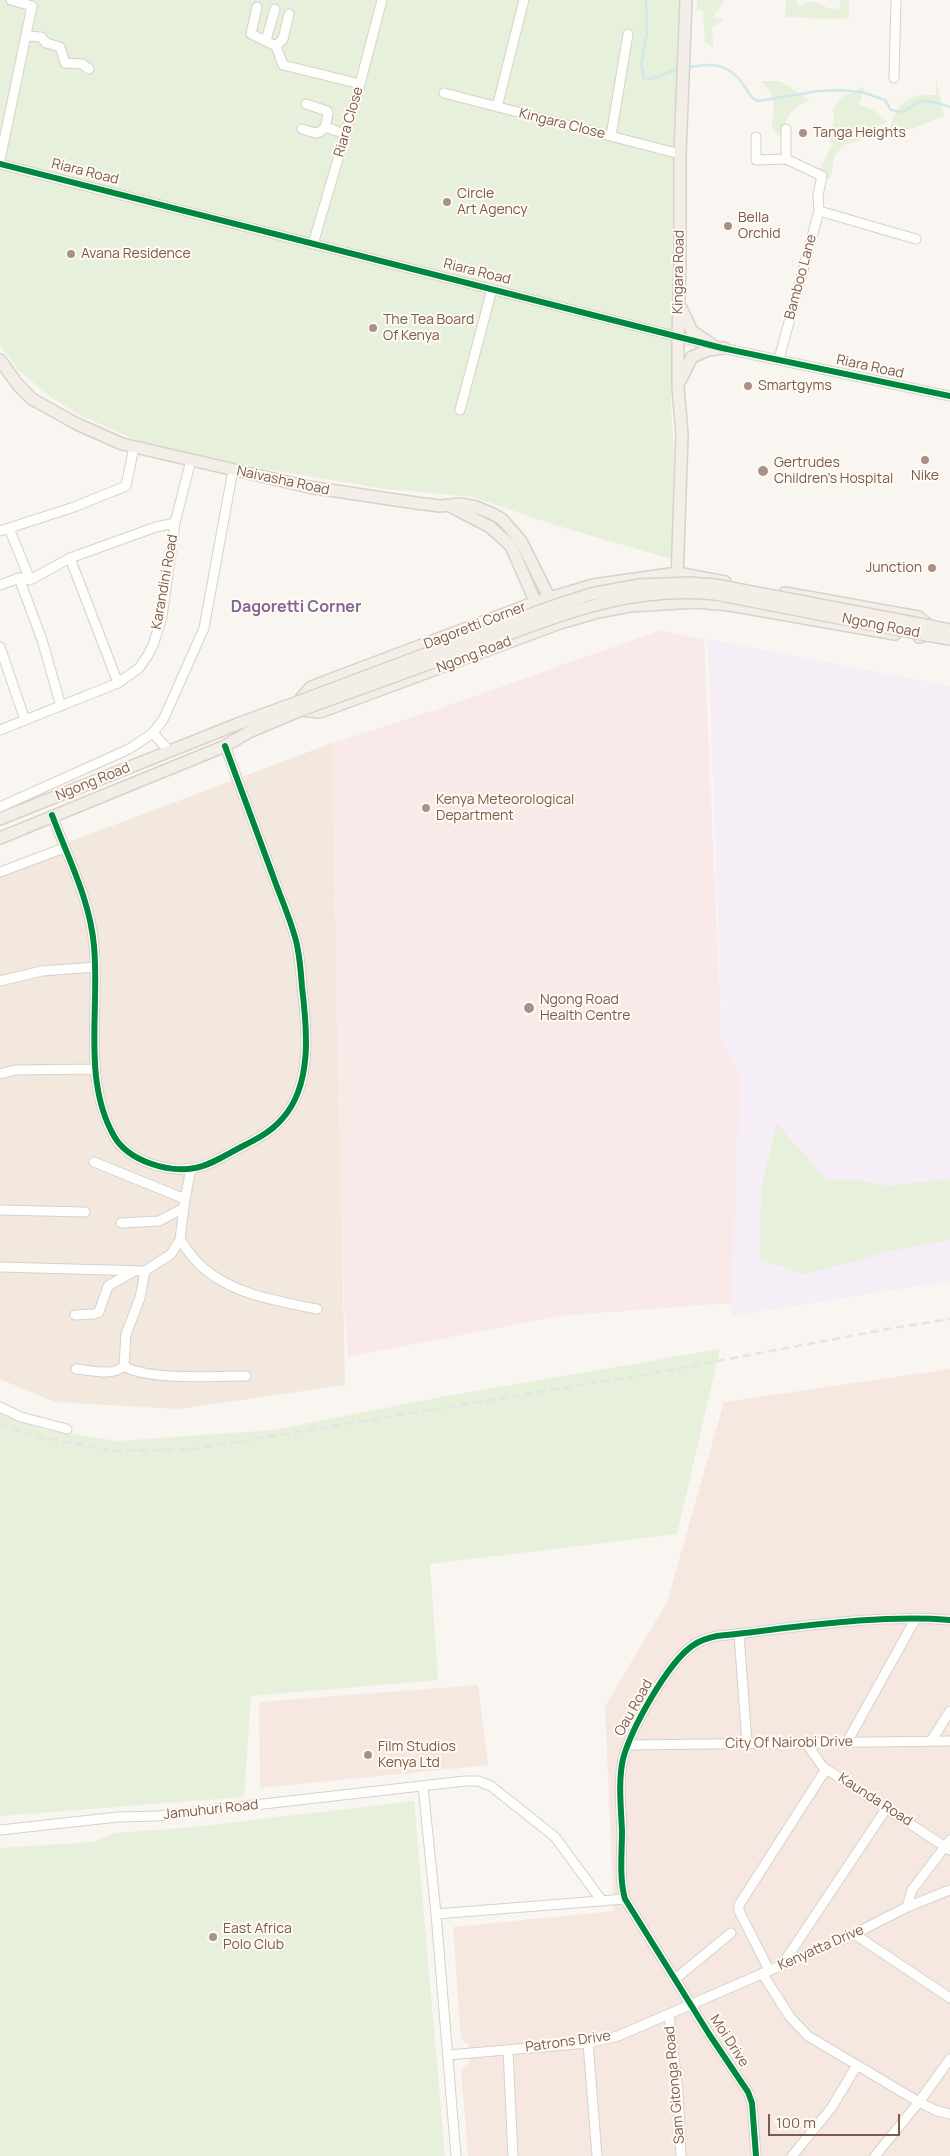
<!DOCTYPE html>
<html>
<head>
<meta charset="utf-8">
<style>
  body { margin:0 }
  #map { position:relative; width:950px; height:2156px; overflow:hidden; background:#f9f5f0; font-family:Manrope,sans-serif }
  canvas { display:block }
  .scale { position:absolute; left:768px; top:2114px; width:132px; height:22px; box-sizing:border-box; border:2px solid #7a5c4d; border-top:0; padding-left:6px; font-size:15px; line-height:18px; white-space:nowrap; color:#7a5c4d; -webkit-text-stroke:4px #fffaf3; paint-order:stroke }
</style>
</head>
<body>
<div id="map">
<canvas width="950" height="2156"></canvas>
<div class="scale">100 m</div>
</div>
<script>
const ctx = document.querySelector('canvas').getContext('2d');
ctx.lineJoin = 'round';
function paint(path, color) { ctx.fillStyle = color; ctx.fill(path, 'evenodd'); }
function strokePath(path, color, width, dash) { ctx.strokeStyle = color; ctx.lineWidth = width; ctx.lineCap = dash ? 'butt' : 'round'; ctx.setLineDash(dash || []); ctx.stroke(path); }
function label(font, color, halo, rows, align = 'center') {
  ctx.font = font + ' Manrope,sans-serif'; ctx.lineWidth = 4; ctx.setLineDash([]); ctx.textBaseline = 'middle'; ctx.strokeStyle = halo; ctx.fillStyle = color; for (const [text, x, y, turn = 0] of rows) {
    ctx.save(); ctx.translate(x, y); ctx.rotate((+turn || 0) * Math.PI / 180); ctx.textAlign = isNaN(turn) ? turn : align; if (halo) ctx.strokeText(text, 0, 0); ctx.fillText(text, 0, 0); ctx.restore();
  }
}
const residential = new Path2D(`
  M 332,743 L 345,1385 L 179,1409 L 55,1402 L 0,1379 L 0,868 Z`);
const commercial = new Path2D(`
  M 950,1369 L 950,2156 L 468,2156 L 461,2070 L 469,2062 L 468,2044 L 461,2040 L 453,1927 L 614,1911 L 605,1706 L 667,1602 L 724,1402 Z
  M 478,1685 L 488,1765 L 260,1788 L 259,1702 Z`);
const education = new Path2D(`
  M 708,639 L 950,686 L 950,1281 L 732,1316 Z`);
const medical = new Path2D(`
  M 661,630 L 704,640 L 722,1045 L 740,1072 L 731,1303 L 559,1316 L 348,1357 L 344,1304 L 332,743 L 436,710 Z`);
const green = new Path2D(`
  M 0,0 L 685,0 L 676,322 L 671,405 L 675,471 L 671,559 L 555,525 L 473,497 L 386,489 L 236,464 L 146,444 L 77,414 L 51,397 L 18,370 L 0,345 Z
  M 698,0 L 723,0 L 722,5 L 713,17 L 724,20 L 712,28 L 713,47 L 705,43 L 703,10 L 696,11 Z
  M 786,0 L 796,0 L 798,7 L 804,3 L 812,1 L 828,8 L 839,9 L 841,0 L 849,0 L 849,17 C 827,23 806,15 785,18 Z
  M 936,79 L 944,116 L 909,130 L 890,128 C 892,116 902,100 915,96 C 920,94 929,95 936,95 Z
  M 761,81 L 780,81 L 809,100 C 788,109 787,119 780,138 L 771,125 C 776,105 775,96 761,81 Z
  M 864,87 L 859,105 L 874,109 L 887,122 L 871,129 L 860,140 L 844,145 L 834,156 L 831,178 L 815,178 L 832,146 C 827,130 838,124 832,110 L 842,97 Z
  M 777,1124 L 827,1180 L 858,1180 L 889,1186 L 950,1179 L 950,1240 L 894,1250 L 804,1275 L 760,1259 L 761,1188 Z
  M 720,1349 L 677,1534 L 430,1564 L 438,1680 L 251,1696 L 244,1797 L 0,1816 L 0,1414 L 44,1430 L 118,1441 L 273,1430 L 447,1396 Z
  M 414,1801 L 445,2156 L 0,2156 L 0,1848 L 92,1842 L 116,1833 L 194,1827 Z`);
const stream = new Path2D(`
  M 646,0 L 647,33 L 641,64 L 644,78 L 651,79 L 678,69
  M 691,67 C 715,62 731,65 745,87 C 750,94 750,98 758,101 L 819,91 L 839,90 L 862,92 L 885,100 L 891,110 L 904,112 C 924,96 927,100 950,107`);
const minor = new Path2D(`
  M 257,7 L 251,34 L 276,46 L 283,65 L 360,84
  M 27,36 L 41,37 L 46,43 L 60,47 L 65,63 L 82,64 L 89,69
  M 266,40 L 275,9
  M 276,46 L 283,39 L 289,14
  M 894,78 L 896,0
  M 444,93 L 680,154
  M 497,107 L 524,0
  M 325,127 L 345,134
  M 302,129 L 315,133 L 320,132 L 325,127 L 328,114 L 327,111 L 306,104
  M 786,129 L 786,159
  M 611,136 L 628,34
  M 756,137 L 756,160 L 786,159 L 822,176 L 818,195 L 819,211 L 779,359
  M 0,160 L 32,6 L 11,0
  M 0,164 L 722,348 L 950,396
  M 819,211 L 916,239
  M 313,244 L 360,84 L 382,0
  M 460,410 L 492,289
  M 9,528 L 30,580
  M 0,531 L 74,507 L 126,486 L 134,447
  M 70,558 L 118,683
  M 19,578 L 42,640 L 61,706
  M 0,585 L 19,578 L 30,580 L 70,558 L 156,527 L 175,523
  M 0,647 L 25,720
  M 0,730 L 118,683 L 139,668 L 148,655 L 153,645 L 162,617 L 175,523 L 191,460
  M 153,733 L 170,752
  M 0,807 L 129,749 L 153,733 L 164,718 L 204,628 L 233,470
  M 52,815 C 68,858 90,900 94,946 C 100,1008 82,1080 114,1136 C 128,1161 168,1173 195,1168 C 211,1165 226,1155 241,1147 C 255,1140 271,1132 282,1119 C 313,1085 307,1028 302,987 C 301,973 300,959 297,945 C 292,922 281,899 273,876 C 257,833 241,790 225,746
  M 0,872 L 64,848
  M 0,981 L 42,971 L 95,967
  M 0,1074 L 15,1070 L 96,1069
  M 94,1162 L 185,1199
  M 0,1210 L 85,1212
  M 121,1223 L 159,1221 L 184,1208
  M 180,1240 C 186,1248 192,1257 199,1264 C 230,1294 276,1301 317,1309
  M 0,1267 L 145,1271 L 171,1254 L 180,1240 L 185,1199 L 191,1169
  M 75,1315 L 94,1314 L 99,1312 L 108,1286 L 134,1271
  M 124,1366 C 148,1381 217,1376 246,1376
  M 76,1369 C 91,1370 112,1377 124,1366 L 126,1334 L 140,1298 L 145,1271
  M 0,1407 L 21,1417 L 67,1429
  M 739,1634 L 747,1744
  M 931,1741 L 950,1711
  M 847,1742 L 916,1618
  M 806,1743 L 823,1767 L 950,1850
  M 628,1745 L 950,1741
  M 423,1786 L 436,1914 L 456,2156
  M 0,1830 L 118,1817 L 158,1816 L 465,1781 L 478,1781 L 491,1786 L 555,1837 L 602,1901
  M 907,1907 L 912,1890 L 950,1840
  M 436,1914 L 625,1899
  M 854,1934 L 950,1998
  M 782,1965 L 886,1809
  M 769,1970 L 739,1911 L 739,1905 L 826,1769
  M 762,1973 L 790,2017 L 808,2036 L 919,2102 L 937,2111 L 950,2114
  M 675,1979 L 731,1933
  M 669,2014 L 678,2092 L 681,2156
  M 588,2043 L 597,2156
  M 508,2050 L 513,2156
  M 448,2055 L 588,2043 L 618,2036 L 854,1934 L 907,1907 L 950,1890
  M 756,2156 L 752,2103 L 748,2092 L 709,2034 L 625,1899 C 619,1878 622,1853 622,1831 C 621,1808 618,1781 623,1759 C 631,1729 667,1664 692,1646 C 700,1640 707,1638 717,1636 C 793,1628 874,1614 950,1620
  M 792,2156 L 832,2107 L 857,2065
  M 875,2156 L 919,2102 L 950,2059`);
const major = new Path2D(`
  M 681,308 L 692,331 L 714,346
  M 0,360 L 18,385 L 32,399 L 77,424 L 122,444 L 309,487 L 416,503 L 440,506 L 460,504 L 476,507 L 493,514 L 502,519 L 521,541 L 552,603
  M 680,381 L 692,357 L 708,350 L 724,348
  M 450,506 L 490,527 L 511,546 L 538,608
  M 677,580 L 682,435 L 678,387 L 678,336 L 680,265 L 680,154 L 686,0
  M 785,593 L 918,617 L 930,626 L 950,630
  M 919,637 L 927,635 L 950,639
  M 0,819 L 240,723 L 298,702 L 310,688 L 319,684 L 536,602 L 593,585 L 677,573 L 725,582
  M 0,838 L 225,746 L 249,732 L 301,710 L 320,712 L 560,623 L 598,612 L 630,606 L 696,602 L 730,605 L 895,634`);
const rail = new Path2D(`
  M 0,1424 L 38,1437 L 117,1451 L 194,1449 L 654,1373 L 893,1328 L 950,1319`);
const majorBridge = new Path2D(`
  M 298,702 L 548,608 L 591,594 L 639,585 L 689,583 L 715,585 L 930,626
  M 301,710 C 359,689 418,668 476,646 C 556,617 627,585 715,594 L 927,635`);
const cycleway = new Path2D(`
  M 0,164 L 722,348 L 950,396
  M 52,815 C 68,858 90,900 94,946 C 100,1008 82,1080 114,1136 C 128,1161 168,1173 195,1168 C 211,1165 226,1155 241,1147 C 255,1140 271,1132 282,1119 C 313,1085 307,1028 302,987 C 301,973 300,959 297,945 C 292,922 281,899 273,876 C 257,833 241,790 225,746
  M 756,2156 L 752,2103 L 748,2092 L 709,2034 L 625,1899 C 619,1878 622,1853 622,1831 C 621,1808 618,1781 623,1759 C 631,1729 667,1664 692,1646 C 700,1640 707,1638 717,1636 C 793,1628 874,1614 950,1620`);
const markers = [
  [803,133,5,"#a69286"],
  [447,202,5,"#a69286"],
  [728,226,5,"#a69286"],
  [71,254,5,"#a69286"],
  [373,328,5,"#a69286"],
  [748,386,5,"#a69286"],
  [925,460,5,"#a69286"],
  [763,471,6,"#a69286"],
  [932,568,5,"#a69286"],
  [426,808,5,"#a69286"],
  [529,1008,6,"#a69286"],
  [368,1755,5,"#a69286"],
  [213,1937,5,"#a69286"]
];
const streetNames = [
  ["Riara Close",349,122,-74],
  ["Kingara Close",562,124,14],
  ["Riara Road",85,172,14],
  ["Riara Road",477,272,14],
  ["Kingara Road",679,272,-89],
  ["Bamboo Lane",801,277,-75],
  ["Riara Road",870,367,12],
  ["Naivasha Road",283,481,12],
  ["Karandini Road",165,582,-80],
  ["Dagoretti Corner",475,626,-21],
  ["Ngong Road",881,626,11],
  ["Ngong Road",474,655,-21],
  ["Ngong Road",93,782,-22],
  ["Oau Road",634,1708,-61],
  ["City Of Nairobi Drive",789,1743,-1],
  ["Kaunda Road",875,1800,33],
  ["Jamuhuri Road",211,1810,-6],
  ["Kenyatta Drive",821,1948,-24],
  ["Moi Drive",729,2041,57],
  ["Patrons Drive",568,2042,-8],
  ["Sam Gitonga Road",675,2085,-95]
];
const poiNames = [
  ["Tanga Heights",813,133],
  ["Circle",457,194],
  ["Art Agency",457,210],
  ["Bella",738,218],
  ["Orchid",738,234],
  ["Avana Residence",81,254],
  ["The Tea Board",383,320],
  ["Of Kenya",383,336],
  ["Smartgyms",758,386],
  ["Gertrudes",774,463],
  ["Children's Hospital",774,479],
  ["Nike",925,476,"center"],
  ["Junction",922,568,"right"],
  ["Kenya Meteorological",436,800],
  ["Department",436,816],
  ["Ngong Road",540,1000],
  ["Health Centre",540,1016],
  ["Film Studios",378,1747],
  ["Kenya Ltd",378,1763],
  ["East Africa",223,1929],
  ["Polo Club",223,1945]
];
const quarterNames = [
  ["Dagoretti Corner",296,608]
];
paint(residential, '#f2e8de');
paint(commercial, '#f6e8e1');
paint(education, '#f6eef6');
paint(medical, '#fae9e9');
paint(green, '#e7f0db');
strokePath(stream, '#d0e8ea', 2.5);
strokePath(minor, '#d7d1cb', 11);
strokePath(major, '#dad1cc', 14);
strokePath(minor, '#fefefd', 9);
strokePath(major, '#f3eee8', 11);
strokePath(rail, '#e6e3e7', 2.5, [8, 5]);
strokePath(majorBridge, '#dad1cc', 14, []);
strokePath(majorBridge, '#f3eee8', 11);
strokePath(cycleway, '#00873e', 6);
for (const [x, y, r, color] of markers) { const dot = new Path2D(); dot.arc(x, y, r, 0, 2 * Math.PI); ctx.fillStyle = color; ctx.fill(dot); strokePath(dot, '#fffaf3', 2); }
label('14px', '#7a5c4d', '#fffaf3', streetNames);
label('14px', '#7a5c4d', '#fffaf3', poiNames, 'left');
label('bold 16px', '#846695', '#fffaf3', quarterNames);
</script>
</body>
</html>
